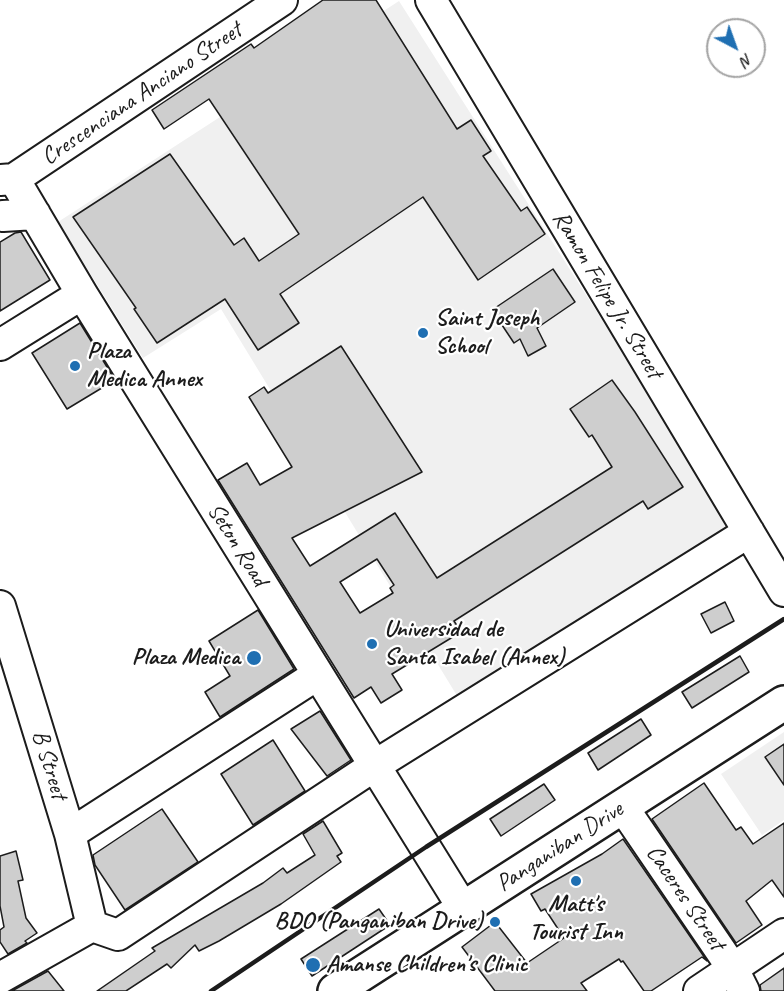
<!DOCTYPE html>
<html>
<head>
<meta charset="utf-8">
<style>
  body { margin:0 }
  #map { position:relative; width:784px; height:991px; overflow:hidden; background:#fff; font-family:Caveat,sans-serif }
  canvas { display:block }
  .north { position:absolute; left:706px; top:18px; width:60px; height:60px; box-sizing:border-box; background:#fff; border:2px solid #a4a4a4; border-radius:50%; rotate:139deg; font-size:16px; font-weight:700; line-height:24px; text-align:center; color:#1c1c1c }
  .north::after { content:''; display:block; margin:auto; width:21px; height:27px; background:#1f6fb2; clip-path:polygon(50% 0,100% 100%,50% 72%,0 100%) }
</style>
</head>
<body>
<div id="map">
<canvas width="784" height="991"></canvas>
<div class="north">N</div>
</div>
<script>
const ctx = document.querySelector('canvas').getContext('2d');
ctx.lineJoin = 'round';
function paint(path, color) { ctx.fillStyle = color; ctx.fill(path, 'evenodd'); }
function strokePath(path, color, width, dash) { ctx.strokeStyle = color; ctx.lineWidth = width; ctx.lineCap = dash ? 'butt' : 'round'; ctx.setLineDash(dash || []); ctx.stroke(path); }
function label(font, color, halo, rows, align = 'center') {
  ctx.font = font + ' Caveat,sans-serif'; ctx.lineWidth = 4.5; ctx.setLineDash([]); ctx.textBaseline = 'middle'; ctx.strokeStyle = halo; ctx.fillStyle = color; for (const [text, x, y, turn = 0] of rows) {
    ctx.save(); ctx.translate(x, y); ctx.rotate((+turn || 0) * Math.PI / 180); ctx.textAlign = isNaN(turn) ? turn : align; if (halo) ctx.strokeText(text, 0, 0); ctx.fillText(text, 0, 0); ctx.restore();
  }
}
const built = new Path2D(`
  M 399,1 L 732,524 L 459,699 L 221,309 L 143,358 L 58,222 Z
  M 784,732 L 784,820 L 762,835 L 721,774 Z`);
const building = new Path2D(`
  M 323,0 L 376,0 L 457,129 L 471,120 L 491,151 L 483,156 L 521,211 L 527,207 L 545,234 L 478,280 L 423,197 L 280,294 L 299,323 L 258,350 L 225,299 L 157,343 L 134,309 L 136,308 L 73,217 L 170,154 L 234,245 L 244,238 L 259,261 L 299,234 L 209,99 L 164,129 L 152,110 L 251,44 L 254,48 Z
  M 21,232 L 50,280 L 0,311 L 0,242 L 15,233 Z
  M 553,269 L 575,302 L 537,328 L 546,346 L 528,356 L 520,339 L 514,343 L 492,310 Z
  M 80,323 L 115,380 L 67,409 L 32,353 Z
  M 341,346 L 422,472 L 292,538 L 310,566 L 395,513 L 437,578 L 612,467 L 592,435 L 589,437 L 570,409 L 612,380 L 635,412 L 683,487 L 648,509 L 643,501 L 454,621 L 461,632 L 392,674 L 402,690 L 381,703 L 371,687 L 354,698 L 218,480 L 247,463 L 260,485 L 292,467 L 249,397 L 264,387 L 268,393 ZM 377,559 L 394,585 L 390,588 L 393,593 L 360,613 L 340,582 Z
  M 725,602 L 734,621 L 711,633 L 701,614 Z
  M 258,610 L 294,669 L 220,717 L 205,692 L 230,676 L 209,641 Z
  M 740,656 L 749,672 L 692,708 L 682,692 Z
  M 320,711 L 351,760 L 327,776 L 291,729 Z
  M 641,719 L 651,735 L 598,770 L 588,753 Z
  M 273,740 L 305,791 L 253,825 L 221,774 Z
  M 784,744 L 784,785 L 765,757 Z
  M 704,783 L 736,830 L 741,827 L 753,844 L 784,823 L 784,897 L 772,880 L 746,901 L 762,925 L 736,943 L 652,819 Z
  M 544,784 L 555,800 L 501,836 L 490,819 Z
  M 162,809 L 198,862 L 125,910 L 95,865 L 93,855 Z
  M 323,821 L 342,853 L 337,856 L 341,862 L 281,904 L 219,941 L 199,951 L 195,945 L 171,968 L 167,964 L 126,991 L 97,991 L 155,951 L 152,948 L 263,883 L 283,868 L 287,873 L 315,855 L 303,834 Z
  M 623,839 L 707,961 L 702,957 L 651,991 L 644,991 L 623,961 L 621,962 L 619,959 L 581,983 L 587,991 L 495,991 L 462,947 L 495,922 L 527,963 L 564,938 L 545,909 L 541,911 L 531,894 L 602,854 Z
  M 16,851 L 23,880 L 18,881 L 26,918 L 37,933 L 25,941 L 27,943 L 8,954 L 0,942 L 0,930 L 4,927 L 0,906 L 0,856 Z
  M 379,909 L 390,925 L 312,976 L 301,959 Z
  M 784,968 L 784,991 L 761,991 L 760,985 Z
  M 48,971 L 64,991 L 12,991 Z`);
const minor = new Path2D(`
  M 431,0 L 784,591
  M 14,179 L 82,294 L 463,908
  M 0,180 L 14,179 L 282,0
  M 3,216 L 35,214
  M 0,345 L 82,294
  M 0,606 L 70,834 L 92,926
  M 622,806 L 733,969 L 744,991
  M 70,834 L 317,675
  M 92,926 L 118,935 L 374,766 L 749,532
  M 0,978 L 92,926
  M 699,991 L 784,934`);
const major = new Path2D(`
  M 335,991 L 784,703`);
const rail = new Path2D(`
  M 211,991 L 426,847 L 784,619`);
const markers = [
  [423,333,6,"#1f6fb2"],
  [75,366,6,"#1f6fb2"],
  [372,644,6,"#1f6fb2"],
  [254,658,8,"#1f6fb2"],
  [576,881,6,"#1f6fb2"],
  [495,922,6,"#1f6fb2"],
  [313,965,8,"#1f6fb2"]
];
const streetNames = [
  ["Crescenciana Anciano Street",142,94,-34],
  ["Ramon Felipe Jr. Street",607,295,59],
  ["Seton Road",237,545,58],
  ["B Street",49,765,73],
  ["Panganiban Drive",560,847,-33],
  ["Caceres Street",685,898,56]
];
const poiNames = [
  ["Saint Joseph",435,319],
  ["School",435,347],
  ["Plaza",87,352],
  ["Medica Annex",87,380],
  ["Universidad de",384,630],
  ["Santa Isabel (Annex)",384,658],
  ["Plaza Medica",240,658,"right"],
  ["Matt's",576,905,"center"],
  ["Tourist Inn",576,933,"center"],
  ["BDO (Panganiban Drive)",483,922,"right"],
  ["Amanse Children's Clinic",326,965]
];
paint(built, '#f0f0f0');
paint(building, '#cecece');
strokePath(building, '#1c1c1c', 1.5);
strokePath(minor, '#1c1c1c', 34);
strokePath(major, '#1c1c1c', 38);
strokePath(minor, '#fff', 30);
strokePath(major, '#fff', 33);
strokePath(rail, '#1c1c1c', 4.5);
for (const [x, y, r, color] of markers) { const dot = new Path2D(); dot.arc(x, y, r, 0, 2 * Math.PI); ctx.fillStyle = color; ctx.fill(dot); strokePath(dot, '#fff', 2); }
label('24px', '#1c1c1c', '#fff', streetNames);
label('bold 24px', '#1c1c1c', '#fff', poiNames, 'left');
</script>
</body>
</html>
